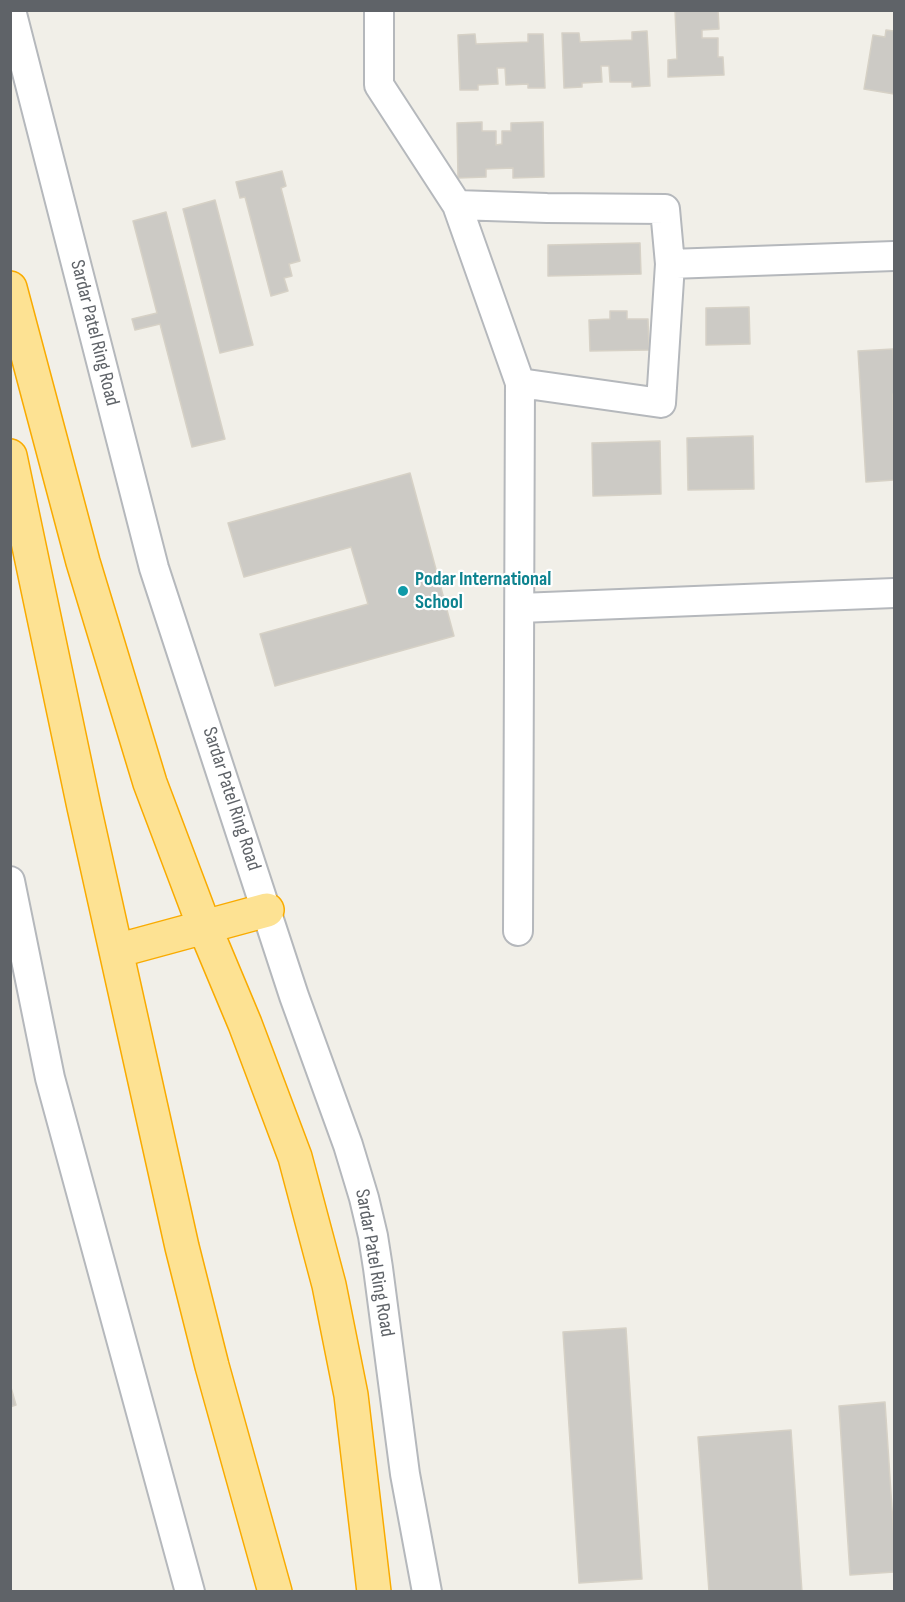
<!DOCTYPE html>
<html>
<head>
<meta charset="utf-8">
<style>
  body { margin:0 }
  #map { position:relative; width:905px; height:1602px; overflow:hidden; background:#f1efe8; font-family:"Sofia Sans Condensed",sans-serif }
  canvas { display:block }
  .frame { position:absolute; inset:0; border:12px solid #5f6368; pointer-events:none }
</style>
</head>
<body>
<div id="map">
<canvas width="905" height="1602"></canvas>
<div class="frame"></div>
</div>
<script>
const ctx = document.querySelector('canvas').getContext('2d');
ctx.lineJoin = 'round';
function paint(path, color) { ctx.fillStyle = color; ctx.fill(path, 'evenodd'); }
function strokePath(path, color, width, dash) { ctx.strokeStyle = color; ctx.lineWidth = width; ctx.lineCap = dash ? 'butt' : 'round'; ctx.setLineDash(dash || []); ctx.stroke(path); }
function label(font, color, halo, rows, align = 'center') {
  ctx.font = font + ' "Sofia Sans Condensed",sans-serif'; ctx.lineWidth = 4.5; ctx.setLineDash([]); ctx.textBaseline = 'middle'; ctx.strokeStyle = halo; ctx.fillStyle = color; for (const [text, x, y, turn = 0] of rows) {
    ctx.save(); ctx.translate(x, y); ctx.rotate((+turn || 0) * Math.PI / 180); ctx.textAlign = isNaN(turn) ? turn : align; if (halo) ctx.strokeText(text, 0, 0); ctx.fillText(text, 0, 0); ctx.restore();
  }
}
const building = new Path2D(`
  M 675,10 L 718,10 L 719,29 L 702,30 L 702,38 L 718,38 L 718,57 L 723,57 L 724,75 L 668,77 L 668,60 L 677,59 Z
  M 886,30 L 894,31 L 894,94 L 864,89 L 873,35 L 885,37 Z
  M 647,31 L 650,86 L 632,87 L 632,82 L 610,82 L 609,66 L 601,66 L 602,82 L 582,83 L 582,87 L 564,88 L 562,33 L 579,33 L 580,42 L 632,40 L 632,32 Z
  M 475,34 L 476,44 L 528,42 L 528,34 L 543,34 L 545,88 L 528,88 L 528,84 L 506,85 L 505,68 L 497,68 L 498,84 L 478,85 L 478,90 L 460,90 L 458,35 Z
  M 482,122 L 482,131 L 496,131 L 496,145 L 502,144 L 502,131 L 511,131 L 511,123 L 543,122 L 544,177 L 513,178 L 513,168 L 486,169 L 486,177 L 458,178 L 457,123 Z
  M 282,171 L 286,186 L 281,188 L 300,261 L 289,264 L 292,276 L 284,278 L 288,291 L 271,296 L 245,197 L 240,198 L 236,182 Z
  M 215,200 L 253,345 L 220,353 L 183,209 Z
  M 166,212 L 225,439 L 192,447 L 160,324 L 135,330 L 132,319 L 157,313 L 133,221 Z
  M 640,243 L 641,274 L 548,276 L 548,245 Z
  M 749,307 L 750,344 L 706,345 L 706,308 Z
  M 610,311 L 627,311 L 627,319 L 648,319 L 649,350 L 590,351 L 589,320 L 610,319 Z
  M 893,349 L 894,367 L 894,394 L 893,394 L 894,480 L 866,482 L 858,351 Z
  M 753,436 L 754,489 L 688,490 L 687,438 Z
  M 660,441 L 661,494 L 593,496 L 592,443 Z
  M 410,473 L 454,636 L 275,686 L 260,634 L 368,604 L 351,547 L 244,577 L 228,523 Z
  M 626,1328 L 642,1579 L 579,1583 L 563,1332 Z
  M 10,1384 L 16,1405 L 10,1407 Z
  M 885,1402 L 894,1539 L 894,1572 L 850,1575 L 839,1406 Z
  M 791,1430 L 802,1592 L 709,1592 L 698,1437 Z`);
const minor = new Path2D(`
  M 11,10 L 154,568 L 294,996 L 348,1145 L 364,1198 L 373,1236 L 378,1268 L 405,1474 L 427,1592
  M 379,10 L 379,85 L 457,205 L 520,383 L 518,931
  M 457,205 L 547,208 L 665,209 L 670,264 L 894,256
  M 520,383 L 661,403 L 670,264
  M 520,608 L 894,593
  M 10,881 L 50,1078 L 190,1592`);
const highway = new Path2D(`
  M 10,288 L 83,562 L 150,783 L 204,926 L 245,1024 L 295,1157 L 329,1285 L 351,1395 L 374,1592
  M 10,456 L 84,807 L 182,1247 L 212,1366 L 275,1592
  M 116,951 L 267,910`);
const markers = [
  [403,591,6,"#0f9aa8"]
];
const streetNames = [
  ["Sardar Patel Ring Road",94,333,76],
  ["Sardar Patel Ring Road",231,799,72],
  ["Sardar Patel Ring Road",374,1263,80]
];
const cultureNames = [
  ["Podar International",415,580],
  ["School",415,603]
];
paint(building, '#cccac5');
strokePath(building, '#d6d1c6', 1.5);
strokePath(minor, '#b5b8bc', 32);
strokePath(highway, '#f9ab00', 36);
strokePath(minor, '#fff', 28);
strokePath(highway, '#fde293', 33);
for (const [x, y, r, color] of markers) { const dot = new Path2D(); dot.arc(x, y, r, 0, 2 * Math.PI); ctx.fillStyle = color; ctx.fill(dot); strokePath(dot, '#fff', 2); }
label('20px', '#5f6368', '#fff', streetNames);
label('bold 20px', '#0d838f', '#fff', cultureNames, 'left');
</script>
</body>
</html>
